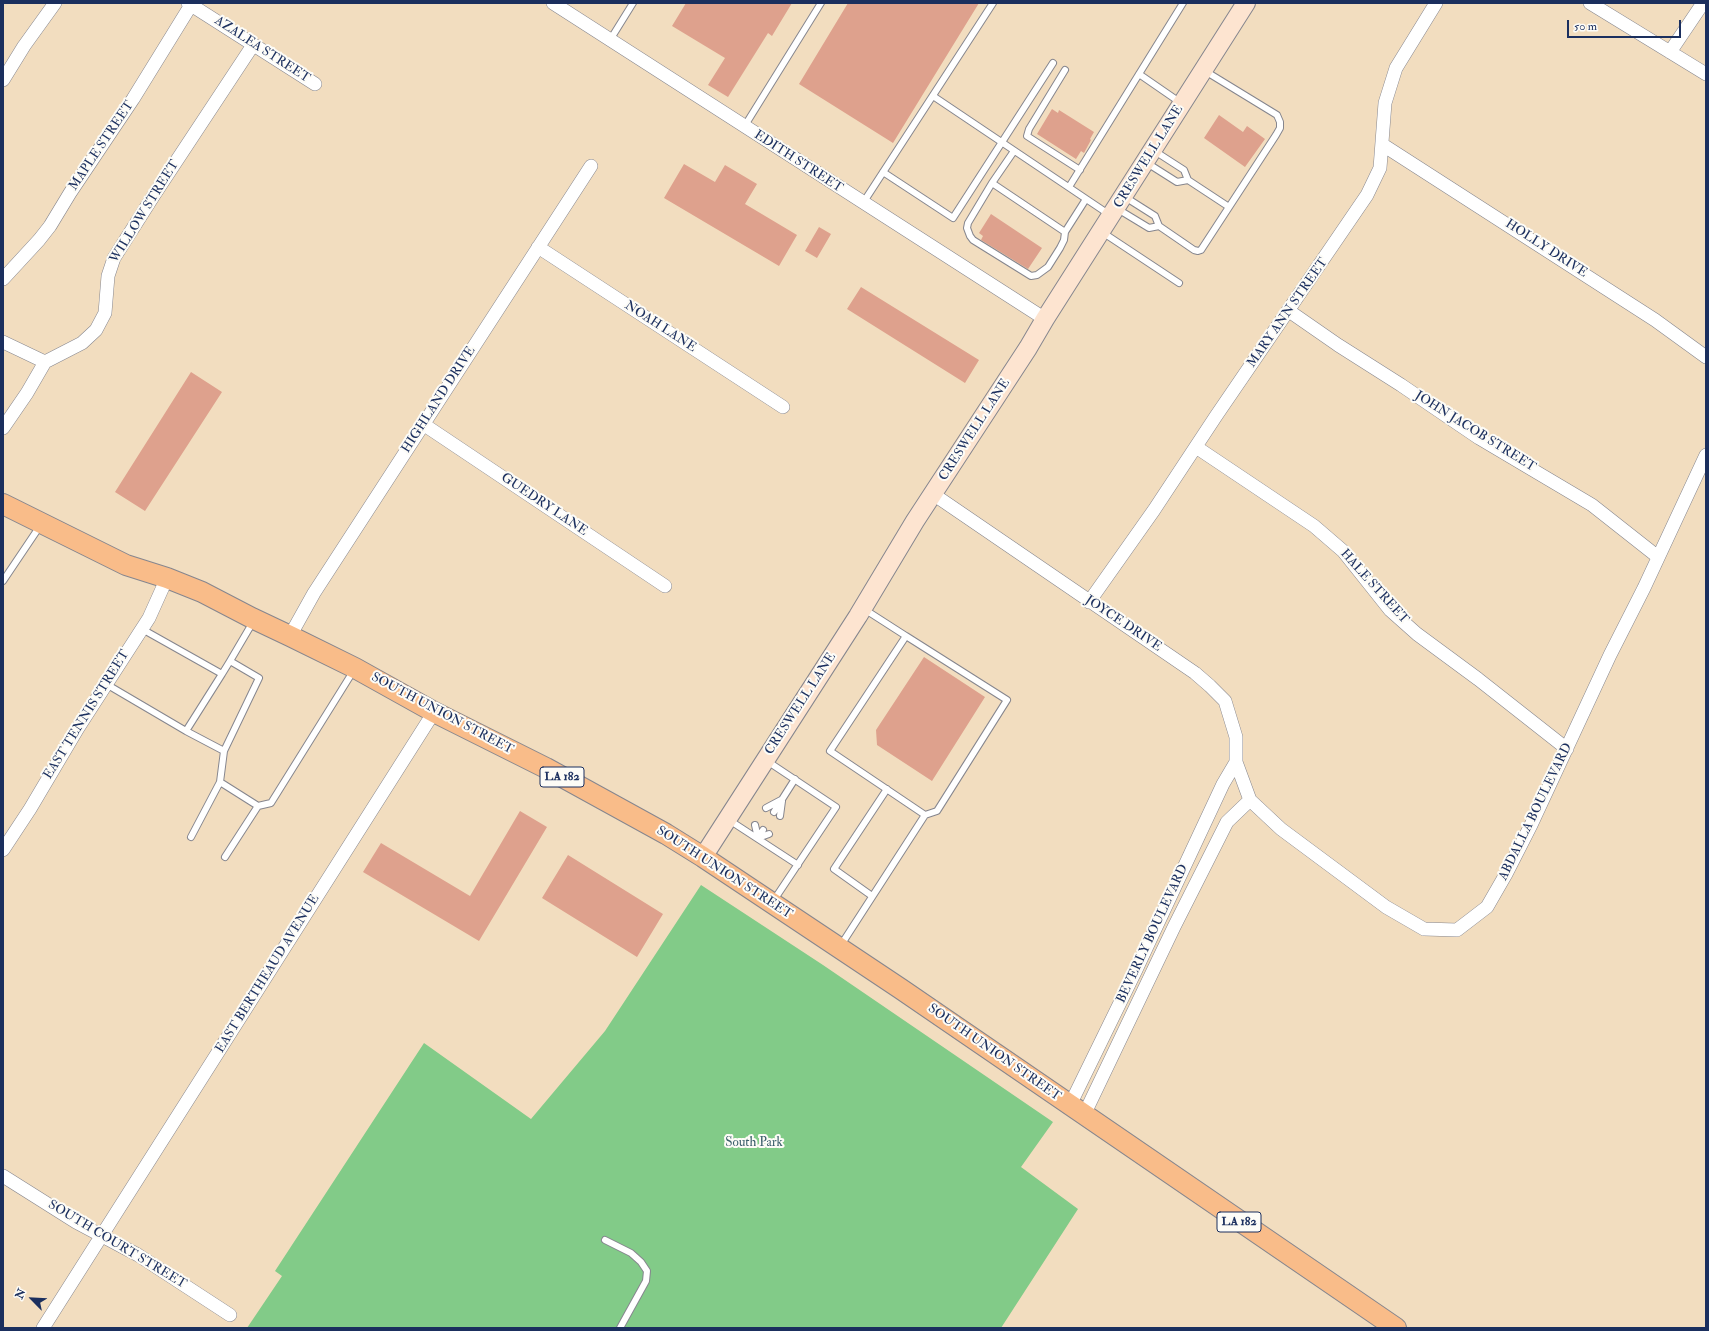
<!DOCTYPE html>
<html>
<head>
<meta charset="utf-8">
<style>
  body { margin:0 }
  #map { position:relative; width:1709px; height:1331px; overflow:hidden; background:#f2ddbf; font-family:"IM FELL Double Pica",serif }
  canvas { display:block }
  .frame { position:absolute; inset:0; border:4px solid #1b2f5e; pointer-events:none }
  .north { position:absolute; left:12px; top:1279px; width:40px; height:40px; -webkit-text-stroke:3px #fdfcf7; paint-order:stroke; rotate:294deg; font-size:11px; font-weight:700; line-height:16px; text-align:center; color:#1b2f5e }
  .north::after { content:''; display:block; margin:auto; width:14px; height:18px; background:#1b2f5e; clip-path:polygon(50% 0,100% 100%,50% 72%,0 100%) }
  .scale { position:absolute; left:1567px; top:20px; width:114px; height:18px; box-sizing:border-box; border:2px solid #1b2f5e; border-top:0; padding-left:5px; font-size:12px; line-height:14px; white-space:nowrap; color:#1b2f5e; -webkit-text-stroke:3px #fdfcf7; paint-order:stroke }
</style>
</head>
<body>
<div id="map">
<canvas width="1709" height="1331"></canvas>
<div class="frame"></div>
<div class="north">N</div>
<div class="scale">50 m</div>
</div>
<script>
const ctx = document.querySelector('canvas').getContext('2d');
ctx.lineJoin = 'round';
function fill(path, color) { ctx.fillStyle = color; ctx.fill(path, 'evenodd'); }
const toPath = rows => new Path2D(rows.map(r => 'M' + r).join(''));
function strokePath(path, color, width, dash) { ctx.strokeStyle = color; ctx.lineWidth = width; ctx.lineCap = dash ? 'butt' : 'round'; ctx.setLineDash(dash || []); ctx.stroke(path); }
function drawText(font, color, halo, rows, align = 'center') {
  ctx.font = font + ' "IM FELL Double Pica",serif'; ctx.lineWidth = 4; ctx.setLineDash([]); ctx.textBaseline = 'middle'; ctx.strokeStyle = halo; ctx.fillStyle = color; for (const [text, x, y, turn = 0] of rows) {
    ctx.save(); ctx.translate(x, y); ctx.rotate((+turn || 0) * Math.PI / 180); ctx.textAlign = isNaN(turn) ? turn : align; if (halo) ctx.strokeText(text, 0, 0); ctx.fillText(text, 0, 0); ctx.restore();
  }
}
const green = toPath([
  [701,885,823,965,1053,1122,1021,1167,1078,1209,1001,1328,247,1328,282,1276,275,1271,424,1043,531,1119,605,1031]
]);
const building = toPath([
  [686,3,792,3,772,36,768,33,728,97,708,85,725,58,672,26],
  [848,3,979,3,893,143,799,84],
  [1052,109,1058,113,1059,110,1094,132,1090,139,1091,140,1084,153,1081,151,1076,159,1037,134],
  [1219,115,1243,132,1247,126,1265,139,1245,167,1204,138],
  [684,164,715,182,725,165,757,184,745,204,797,235,779,266,664,198],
  [991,214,1042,248,1028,269,981,240,983,236,979,233],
  [819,227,831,234,817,258,805,251],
  [861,287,979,360,965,383,847,309],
  [191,372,222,392,145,511,115,492],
  [924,657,985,697,932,781,877,745,876,730],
  [520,811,547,827,479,941,363,872,381,843,470,896],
  [568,855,663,914,637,957,542,898]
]);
const service = toPath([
  [610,40,633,3],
  [1065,70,1029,129,1027,136,1080,170],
  [1139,74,1181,103],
  [933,96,1110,215],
  [744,127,821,3],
  [1153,150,1184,170,1188,180,1229,207],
  [1014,151,992,183,1065,232,1086,199],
  [1147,163,1177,182,1188,180],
  [883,172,953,218,1053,63],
  [992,183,968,223,967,228,970,236,973,240,1031,276,1037,275,1048,267,1060,248,1064,240,1065,232],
  [1069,187,1183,3],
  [1125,197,1155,216,1159,226,1194,250,1198,251,1201,250,1276,135,1280,128,1280,122,1277,115,1205,71],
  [863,203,993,3],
  [1116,208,1149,228,1159,226],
  [1102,232,1179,283],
  [3,581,40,526],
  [142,629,222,674,186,731],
  [906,636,1007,700,937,811,925,815],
  [222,674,230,661],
  [106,684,186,731,224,751,259,678,230,661,253,622],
  [767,761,836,807,774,900],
  [220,782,258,806,225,857],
  [258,806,271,803,354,670],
  [766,808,781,800],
  [774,812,795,779],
  [780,816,782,801],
  [729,820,798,865],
  [755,825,758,838],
  [191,837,220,782,224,751],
  [758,838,769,834],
  [758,838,763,830],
  [872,896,834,869,887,789],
  [841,945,925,815,830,751,906,636,864,609],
  [605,1240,631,1253,641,1262,647,1271,646,1281,620,1328]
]);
const minor = toPath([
  [188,3,315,84],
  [553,3,1045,319],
  [1590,3,1706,74],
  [1670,52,1703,3],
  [3,80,24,46,55,3],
  [1383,145,1655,320,1706,357],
  [538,247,783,407],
  [3,279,39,240,50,226,70,193,133,99,191,5],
  [1289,311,1338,345,1401,385,1479,438,1592,505,1658,557],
  [3,342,45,362],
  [423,424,665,586],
  [3,428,27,393,45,362,82,343,96,330,105,313,108,276,114,258,154,195,253,45],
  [1196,447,1314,526,1343,551,1390,610,1417,634,1478,679,1567,749],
  [933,494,1195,673,1210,686,1225,701,1236,737,1236,762,1250,800,1281,829,1386,907,1424,929,1457,930,1487,907,1506,874,1531,825,1610,655,1644,588,1706,455],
  [1089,602,1154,510,1216,416,1367,195,1380,168,1385,103,1396,68,1436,3],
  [290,636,314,593,591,166],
  [3,850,30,809,78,728,149,618,167,578],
  [1070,1105,1136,970,1223,784,1236,762],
  [1084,1115,1174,927,1227,822,1250,800],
  [3,1176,76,1222,138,1255,230,1315],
  [43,1328,434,712]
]);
const secondary = toPath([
  [703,857,858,616,915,521,1028,348,1045,319,1246,3]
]);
const primary = toPath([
  [3,504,126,565,167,578,202,592,252,618,290,636,355,668,434,712,546,768,666,834,703,857,901,989,1396,1328]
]);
const shields = [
  [562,777,44],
  [1239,1222,44]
];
const shieldNames = [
  ["LA 182",562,777],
  ["LA 182",1239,1222]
];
const streetNames = [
  ["AZALEA STREET",262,50,33],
  ["MAPLE STREET",102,146,-56],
  ["CRESWELL LANE",1149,157,-58],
  ["EDITH STREET",798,162,33],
  ["WILLOW STREET",145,212,-58],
  ["HOLLY DRIVE",1546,249,33],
  ["MARY ANN STREET",1288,313,-55],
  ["NOAH LANE",660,327,33],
  ["HIGHLAND DRIVE",439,400,-57],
  ["CRESWELL LANE",975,430,-57],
  ["JOHN JACOB STREET",1475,432,32],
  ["GUEDRY LANE",544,505,34],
  ["HALE STREET",1374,587,48],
  ["JOYCE DRIVE",1123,624,34],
  ["CRESWELL LANE",801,704,-57],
  ["SOUTH UNION STREET",442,714,28],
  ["EAST TENNIS STREET",87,715,-58],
  ["ABDALLA BOULEVARD",1536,812,-64],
  ["SOUTH UNION STREET",724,873,33],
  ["BEVERLY BOULEVARD",1153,934,-65],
  ["EAST BERTHEAUD AVENUE",268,974,-58],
  ["SOUTH UNION STREET",994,1053,35],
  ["SOUTH COURT STREET",117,1245,31]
];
const parkNames = [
  ["South Park",754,1143]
];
fill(green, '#82cb88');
fill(building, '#dea18d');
strokePath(service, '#86868e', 8);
strokePath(minor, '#86868e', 14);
strokePath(secondary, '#86868e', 20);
strokePath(primary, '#86868e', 22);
strokePath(service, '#fff', 6);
strokePath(minor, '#fff', 13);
strokePath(secondary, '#fde4d0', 18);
strokePath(primary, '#f9bc89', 20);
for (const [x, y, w] of shields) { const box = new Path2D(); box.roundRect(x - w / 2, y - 10, w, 20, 3); ctx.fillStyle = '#fdfcf7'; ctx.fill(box); strokePath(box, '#1b2f5e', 1); }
drawText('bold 12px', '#1b2f5e', null, shieldNames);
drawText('13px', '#1b2f5e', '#fdfcf7', streetNames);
drawText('13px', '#3a5e6b', '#fdfcf7', parkNames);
</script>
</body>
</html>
